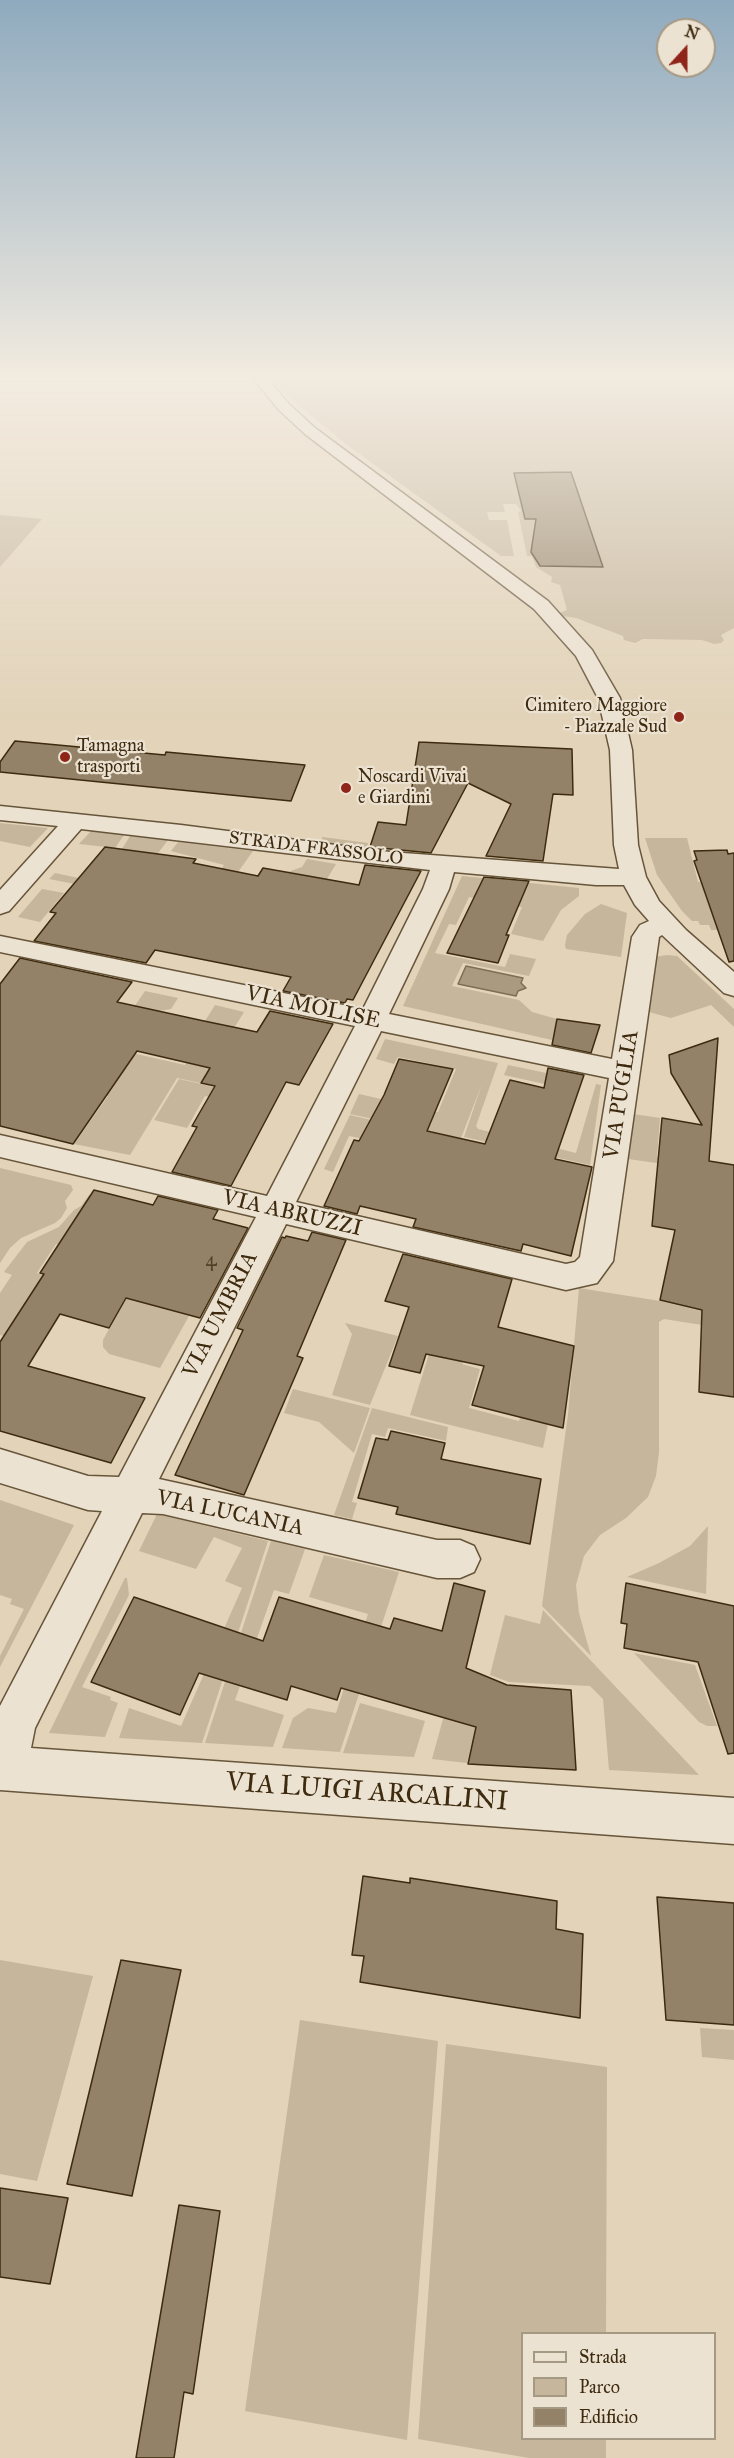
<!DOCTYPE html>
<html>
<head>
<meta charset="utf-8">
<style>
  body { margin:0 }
  #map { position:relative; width:734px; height:2458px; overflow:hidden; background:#e2d3b9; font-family:"IM FELL Great Primer",serif }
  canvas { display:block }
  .legend { position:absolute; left:521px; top:2332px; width:195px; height:108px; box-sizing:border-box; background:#ece2d2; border:2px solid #a69984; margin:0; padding:8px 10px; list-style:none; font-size:18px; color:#3e2b0f }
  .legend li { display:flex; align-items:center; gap:12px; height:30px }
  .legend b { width:30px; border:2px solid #a69984 }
  .north { position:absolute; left:656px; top:18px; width:60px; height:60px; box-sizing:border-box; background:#ece2d2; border:2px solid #a69984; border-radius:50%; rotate:21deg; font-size:16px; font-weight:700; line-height:24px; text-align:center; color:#3e2b0f }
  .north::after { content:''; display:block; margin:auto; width:21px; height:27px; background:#8f2418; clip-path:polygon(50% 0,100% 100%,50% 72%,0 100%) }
</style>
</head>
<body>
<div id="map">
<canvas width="734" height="2458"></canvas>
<ul class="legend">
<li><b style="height:8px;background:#ece2d2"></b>Strada</li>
<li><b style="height:16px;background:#c6b69c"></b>Parco</li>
<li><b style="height:16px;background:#938267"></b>Edificio</li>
</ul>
<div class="north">N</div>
</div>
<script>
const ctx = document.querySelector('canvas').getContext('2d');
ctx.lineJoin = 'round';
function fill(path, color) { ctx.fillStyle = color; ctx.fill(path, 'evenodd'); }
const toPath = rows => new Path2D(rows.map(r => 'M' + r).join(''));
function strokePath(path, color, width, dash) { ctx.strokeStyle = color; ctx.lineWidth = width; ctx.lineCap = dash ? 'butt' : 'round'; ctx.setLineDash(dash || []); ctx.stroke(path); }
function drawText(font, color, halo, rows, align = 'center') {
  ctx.font = font + ' "IM FELL Great Primer",serif'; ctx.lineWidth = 4.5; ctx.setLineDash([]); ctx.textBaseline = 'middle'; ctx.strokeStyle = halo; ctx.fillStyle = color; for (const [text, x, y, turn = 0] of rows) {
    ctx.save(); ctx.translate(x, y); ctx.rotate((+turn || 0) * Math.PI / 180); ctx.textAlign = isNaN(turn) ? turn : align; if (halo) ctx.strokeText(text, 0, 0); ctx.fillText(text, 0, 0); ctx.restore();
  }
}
const green = toPath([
  [273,379,734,379,734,628,721,635,724,640,721,643,714,644,702,640,643,639,635,643,624,640,623,636,576,618,562,616,560,613,567,610,560,585,551,582,552,577,536,567,532,556,527,556,518,512,521,511,516,504,503,504,505,512,487,512,489,520,507,520,514,556,501,556,347,445,284,393],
  [0,515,42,519,0,567],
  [0,823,48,828,30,847,0,841],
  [91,831,124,835,115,848,79,844],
  [130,836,168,840,127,894,49,879,55,873,83,879,143,852,122,849],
  [322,837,368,843,367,848,574,867,366,851,322,843],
  [645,838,687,838,698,882,702,882,718,930,711,930,709,925,700,925,698,921,692,921,682,911,657,875],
  [178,842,253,851,211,910,203,894,224,865,171,851],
  [307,859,336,864,316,897,299,874,288,872,302,867],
  [462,876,579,888,579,896,561,910,543,941,511,934,522,907,469,897,456,925,449,924,435,953,505,967,510,954,536,959,529,976,463,963,452,986,519,1000,532,1012,557,1019,552,1040,403,1006],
  [42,889,64,893,40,922,18,917],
  [601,904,627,913,621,957,566,949,565,945,567,935,585,914],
  [667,955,677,956,734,1009,734,1027,711,1005,671,1018,645,1011,654,957],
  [145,991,178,998,171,1009,159,1011,132,1053,185,1065,211,1023,205,1021,215,1005,244,1012,200,1083,177,1078,130,1155,74,1144,108,1096,73,1087,110,1042],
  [385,1039,498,1063,476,1126,478,1129,576,1153,596,1084,601,1085,590,1165,464,1137,482,1084,461,1138,350,1114,359,1094,438,1112,456,1069,398,1057,394,1064,376,1059],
  [508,1065,580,1080,558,1087,504,1075],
  [179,1079,228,1090,222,1100,205,1096,187,1128,154,1120],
  [633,1114,660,1118,657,1157,665,1158,664,1164,628,1159],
  [350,1115,436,1135,369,1140,349,1136,333,1172,324,1169],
  [0,1168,71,1185,73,1190,65,1201,67,1208,61,1218,55,1223,21,1238,10,1248,0,1263],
  [97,1192,71,1248,56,1244,37,1273,43,1275,4,1336,0,1335,0,1293,12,1275,4,1272,27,1242,59,1227,74,1210,81,1206,89,1195],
  [579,1288,660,1301,734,1319,734,1330,664,1319,659,1322,659,1452,656,1476,648,1497,626,1518,600,1535,584,1556,576,1585,579,1613,591,1656,542,1606,568,1414],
  [126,1298,189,1316,160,1368,109,1354,103,1347,103,1340],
  [345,1323,398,1336,370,1405,332,1395,352,1334],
  [433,1341,467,1349,462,1364,480,1369,469,1408,519,1421,532,1375,551,1409,543,1448,410,1415],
  [293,1389,370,1408,354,1453,319,1422,284,1413],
  [372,1408,448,1427,446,1441,388,1428,385,1437,372,1434,352,1502,357,1503,352,1519,334,1515],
  [0,1500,74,1525,0,1667,0,1656,24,1609,10,1604,12,1599,0,1595],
  [157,1514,268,1541,202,1743,119,1738,129,1708,181,1726,242,1588,225,1581,242,1548,214,1537,196,1569,139,1551],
  [708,1526,706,1594,627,1577,659,1563,690,1546],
  [271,1541,305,1549,289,1594,274,1590,235,1700,284,1715,273,1747,205,1743],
  [324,1555,399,1572,340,1752,282,1748,293,1718,308,1708,336,1713,368,1614,309,1597],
  [125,1578,127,1578,129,1595,82,1687,111,1697,110,1700,118,1703,105,1737,49,1733],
  [543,1610,699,1775,609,1770,603,1699,590,1686,509,1682,490,1675,505,1615,540,1624],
  [634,1653,695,1665,717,1726,707,1726,699,1722],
  [486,1681,467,1763,432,1759,443,1719,466,1706],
  [360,1703,425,1721,414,1757,343,1753],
  [0,1960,93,1976,37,2181,0,2174],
  [300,2020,438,2041,407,2440,245,2411],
  [700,2028,734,2030,734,2060,702,2057],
  [446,2044,607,2067,606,2333,522,2334,522,2438,606,2439,606,2458,529,2458,418,2439]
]);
const water = toPath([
  [466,966,523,978,521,983,526,988,518,991,516,996,458,984,466,966]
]);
const building = toPath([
  [571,472,603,567,540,566,531,552,536,519,525,519,514,473,571,472],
  [15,741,165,755,166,752,305,765,291,801,0,772,0,762,15,741],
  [419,742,572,749,573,795,553,794,543,861,486,856,511,804,468,783,431,853,370,847,378,822,406,825,419,742],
  [105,847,196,859,193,863,258,876,263,868,359,885,365,865,421,871,353,1000,347,999,345,1003,283,991,291,977,155,950,146,963,34,941,56,913,50,912,105,847],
  [727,850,728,854,734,853,734,961,729,962,694,861,697,860,694,851,727,850],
  [484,877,529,881,506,935,509,935,498,963,447,953,484,877],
  [20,958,132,982,117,1002,204,1021,257,1032,270,1011,333,1024,299,1085,286,1082,231,1186,172,1172,197,1127,192,1126,215,1086,201,1083,210,1068,137,1051,73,1144,0,1126,0,984,20,958],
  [557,1019,600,1025,591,1053,552,1045,557,1019],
  [718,1038,709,1161,734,1165,734,1397,699,1392,702,1310,660,1300,675,1230,652,1226,662,1118,702,1125,671,1073,669,1055,718,1038],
  [399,1059,453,1069,427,1131,485,1144,510,1080,544,1088,548,1068,584,1075,555,1159,592,1167,571,1256,523,1244,521,1251,413,1227,416,1219,360,1206,357,1214,324,1206,354,1140,359,1141,384,1095,399,1059],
  [94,1190,153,1205,158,1196,218,1210,213,1219,248,1228,200,1318,126,1298,109,1328,60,1314,28,1366,145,1398,111,1463,0,1431,0,1342,44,1274,40,1273,94,1190],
  [312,1232,346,1240,297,1356,303,1358,244,1495,175,1475,243,1330,237,1328,282,1237,285,1238,286,1236,308,1241,312,1232],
  [403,1254,512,1279,498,1327,574,1346,563,1428,472,1405,484,1366,426,1354,420,1373,389,1366,409,1307,385,1301,403,1254],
  [391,1431,445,1443,441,1459,541,1479,530,1544,396,1514,398,1507,358,1498,376,1438,388,1440,391,1431],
  [454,1583,485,1591,466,1668,507,1685,571,1690,576,1770,468,1764,476,1727,341,1688,337,1700,291,1686,287,1700,199,1673,180,1715,91,1682,134,1597,263,1641,279,1597,390,1629,394,1618,442,1631,454,1583],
  [626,1583,734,1606,734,1753,728,1754,698,1662,624,1648,627,1624,621,1623,626,1583],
  [363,1876,410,1883,410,1878,557,1901,556,1929,583,1934,580,2018,360,1982,364,1956,352,1955,363,1876],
  [657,1897,734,1903,734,2025,666,2020,657,1897],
  [121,1960,181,1970,132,2196,67,2184,121,1960],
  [0,2188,68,2198,50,2284,0,2277,0,2188],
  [179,2205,220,2211,193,2394,184,2392,174,2458,136,2458,179,2205]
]);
const minor = toPath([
  [254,379,268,379,288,403,315,428,548,601,592,650,620,698,632,750,638,845,646,877,659,901,686,930,734,972,734,996,724,993,662,935,659,937,613,1261,597,1283,566,1290,286,1224,159,1479,437,1540,460,1540,474,1546,480,1559,474,1572,460,1578,437,1578,163,1514,142,1513,35,1728,31,1748,734,1798,734,1844,0,1790,0,1706,102,1511,88,1510,0,1483,0,1449,88,1476,119,1477,256,1217,0,1157,0,1135,267,1196,355,1026,0,952,0,936,363,1009,423,889,430,870,81,829,9,911,0,914,0,890,58,826,0,820,0,806,181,825,390,852,619,869,614,845,610,750,598,698,576,656,534,609,305,434,278,409,254,379],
  [454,872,596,885,624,885,635,905,649,921,640,925,632,937,612,1059,389,1014,449,889,454,872],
  [381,1031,609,1078,580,1257,575,1262,566,1264,296,1202,381,1031]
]);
const markers = [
  [679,717,6,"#8f2418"],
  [65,757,6,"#8f2418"],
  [346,788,6,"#8f2418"]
];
const farPoinames = [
  ["Cimitero Maggiore",667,707,"right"],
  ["- Piazzale Sud",667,728,"right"],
  ["Tamagna",77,747],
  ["trasporti",77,768],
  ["Noscardi Vivai",358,778],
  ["e Giardini",358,799]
];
const farStreetnames = [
  ["STRADA FRASSOLO",316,849,7]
];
const numberNames = [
  ["4",211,1261]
];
const streetNames = [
  ["VIA MOLISE",313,1008,12],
  ["VIA PUGLIA",622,1095,-81],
  ["VIA ABRUZZI",292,1214,13],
  ["VIA UMBRIA",221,1315,-63],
  ["VIA LUCANIA",230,1514,12]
];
const nearStreetnames = [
  ["VIA LUIGI ARCALINI",367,1793,4]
];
fill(green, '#c6b69c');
fill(water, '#aa9a7f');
strokePath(water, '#7f6e52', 1.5);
fill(building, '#938267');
strokePath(building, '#3e2b0f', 1.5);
strokePath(minor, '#67553a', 3);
fill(minor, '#ece2d2');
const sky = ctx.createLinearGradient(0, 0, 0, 723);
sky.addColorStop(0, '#8faabe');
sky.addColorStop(0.52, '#f2ebe0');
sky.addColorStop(1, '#f2ebe000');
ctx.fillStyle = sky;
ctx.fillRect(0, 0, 734, 723);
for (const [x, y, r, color] of markers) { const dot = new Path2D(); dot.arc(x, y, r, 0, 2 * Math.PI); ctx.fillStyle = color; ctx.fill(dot); strokePath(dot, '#ece2d2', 2); }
drawText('18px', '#3e2b0f', '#ece2d2', farPoinames, 'left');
drawText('18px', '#3e2b0f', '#ece2d2', farStreetnames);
drawText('20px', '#534125', null, numberNames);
drawText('22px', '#3e2b0f', '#ece2d2', streetNames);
drawText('27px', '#3e2b0f', '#ece2d2', nearStreetnames);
</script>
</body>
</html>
